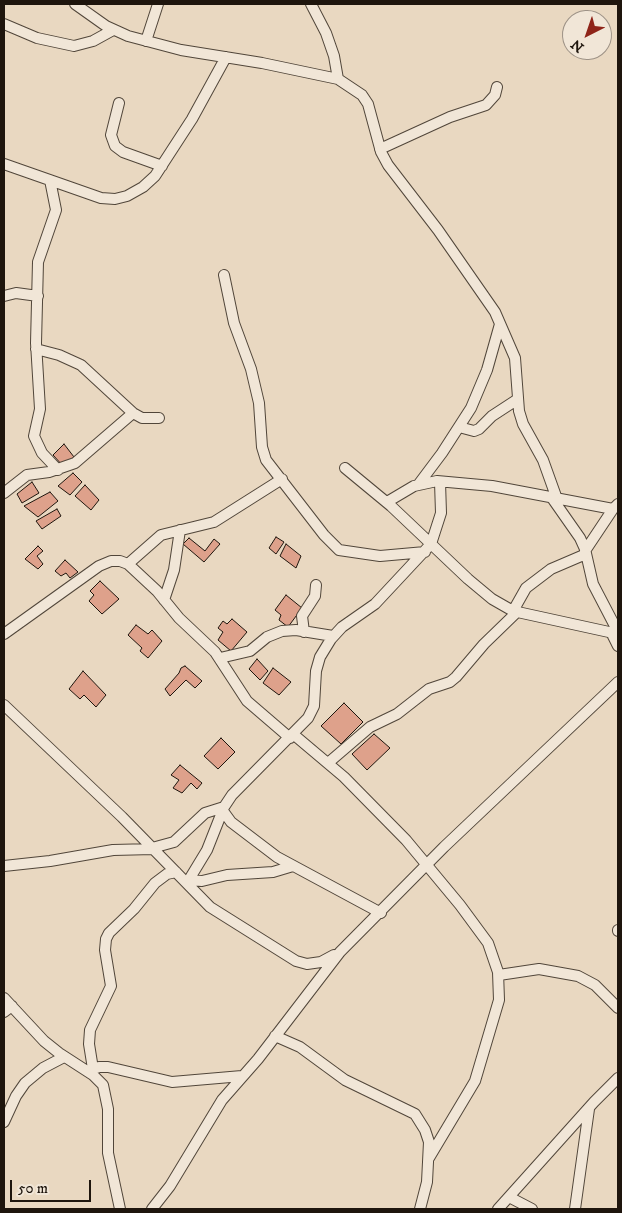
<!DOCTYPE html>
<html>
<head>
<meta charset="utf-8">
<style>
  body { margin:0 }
  #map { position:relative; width:622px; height:1213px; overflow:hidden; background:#e9d8c1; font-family:"IM FELL DW Pica",serif }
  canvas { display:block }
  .frame { position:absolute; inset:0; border:5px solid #1e150d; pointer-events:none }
  .north { position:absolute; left:562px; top:10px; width:50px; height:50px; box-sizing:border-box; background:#f1e6d7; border:1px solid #9d9286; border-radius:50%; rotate:221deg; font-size:14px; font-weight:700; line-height:20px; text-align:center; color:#1e150d }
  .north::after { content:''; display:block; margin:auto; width:18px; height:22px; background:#8f2418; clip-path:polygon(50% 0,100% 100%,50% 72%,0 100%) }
  .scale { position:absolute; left:10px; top:1180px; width:81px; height:22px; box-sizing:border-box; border:2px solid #1e150d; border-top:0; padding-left:6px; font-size:15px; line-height:18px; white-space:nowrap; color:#1e150d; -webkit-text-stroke:4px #f1e6d7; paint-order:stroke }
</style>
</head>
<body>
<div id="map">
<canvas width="622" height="1213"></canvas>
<div class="frame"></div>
<div class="north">N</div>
<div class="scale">50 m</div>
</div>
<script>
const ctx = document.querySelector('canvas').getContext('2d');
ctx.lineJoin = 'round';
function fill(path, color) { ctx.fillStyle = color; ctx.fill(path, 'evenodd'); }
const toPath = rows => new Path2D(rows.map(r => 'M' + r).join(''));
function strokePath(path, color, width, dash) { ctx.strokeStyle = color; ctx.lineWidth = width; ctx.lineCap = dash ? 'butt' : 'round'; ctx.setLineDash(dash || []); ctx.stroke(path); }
const building = toPath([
  [64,444,74,457,63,466,53,455,64,444],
  [73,473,82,482,70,495,58,486,73,473],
  [32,482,39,493,22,503,17,494,32,482],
  [85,485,99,500,91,510,75,496,85,485],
  [50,492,58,501,38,517,24,506,50,492],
  [57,509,61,516,42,529,36,521,57,509],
  [276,537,284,542,276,554,269,548,276,537],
  [189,538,205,551,214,539,220,544,204,562,183,544,189,538],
  [286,544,301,556,296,568,280,556,286,544],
  [38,546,43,551,37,556,43,564,38,569,25,559,38,546],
  [65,560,78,572,70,578,66,573,61,576,55,571,65,560],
  [100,581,119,599,102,614,89,601,94,595,90,591,100,581],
  [286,595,302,608,288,627,279,620,281,615,275,610,286,595],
  [232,619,247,632,231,651,218,640,223,632,218,628,223,621,227,624,232,619],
  [136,625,148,634,152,630,162,641,148,658,140,651,142,648,128,635,136,625],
  [257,659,268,671,260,680,249,669,257,659],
  [185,666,202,681,195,688,186,680,170,696,165,689,179,673,181,668,185,666],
  [273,668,291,682,279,695,263,683,273,668],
  [83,671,106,695,96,707,84,695,80,699,69,689,83,671],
  [344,703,363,722,341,744,321,726,344,703],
  [374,734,390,748,367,770,352,754,374,734],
  [221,738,235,752,218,769,204,756,221,738],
  [180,765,202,783,197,789,191,783,182,793,173,788,179,780,171,775,180,765]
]);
const minor = toPath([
  [75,4,106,26,128,36,181,50,262,63,338,79,362,95,368,104,381,152,388,165,438,230,495,312,515,358,519,411,523,424,543,460,557,499],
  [311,4,326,33,334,56,338,79],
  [4,24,37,38,74,46,93,41,113,30],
  [146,41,158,4],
  [119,103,111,135,115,146,123,152,162,166],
  [380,149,450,117,486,105,495,95,497,87],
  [4,164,101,198,115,199,127,196,143,187,155,176,192,119,226,57],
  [50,180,56,210,38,262,36,343,40,409,34,436,42,453,58,470],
  [224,275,234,323,251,369,259,403,262,447,266,460,324,535,339,550,380,556,425,552],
  [4,296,16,293,38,296],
  [36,349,59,355,81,365,133,413,142,418,159,418],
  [459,427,474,431,479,429,492,416,518,399],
  [345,468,391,506,468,579,492,599,513,611,618,634],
  [418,485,442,453,471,408,487,370,500,324],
  [4,493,27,475,49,472,75,463,133,413],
  [552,498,580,538,585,549,593,584,618,632],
  [387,502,414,486,437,481,492,486,613,509,618,504],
  [585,551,613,509],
  [128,564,161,535,214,522,282,479],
  [164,600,174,570,180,530],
  [513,611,526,588,551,569,586,554],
  [304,632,302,616,315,596,316,585],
  [611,632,618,646],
  [4,634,99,566,111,561,120,561,128,564,157,591,179,618,215,652,247,701,290,738],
  [220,658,250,651,267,637,282,631,296,630,333,636],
  [4,705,122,817,210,907,296,961,307,964,321,962,334,955],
  [293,734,344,777,406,840,460,905,488,943,498,972,499,1000,475,1081,429,1158],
  [328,763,370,727,397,714,429,689,450,682,456,677,484,644,517,612],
  [223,811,231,822,277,857,381,913],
  [152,848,174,842,205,813,224,807],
  [4,866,50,861,113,850,153,849],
  [188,880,202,881,227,875,273,872,293,866],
  [187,883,207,850,224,807,232,795,308,718,314,706,316,671,320,657,331,639,342,627,375,604,431,544,441,513,440,482],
  [618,930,618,931],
  [499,975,539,969,578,976,595,985,618,1008],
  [4,998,44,1041,59,1053,93,1075,103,1085,108,1109,108,1153,120,1209],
  [4,1012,12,1006],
  [275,1036,300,1047,345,1080,415,1114,425,1130,429,1142,427,1182,420,1209],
  [93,1069,89,1044,90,1030,111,986,105,950,106,939,109,933,134,909,155,883,167,874,176,872],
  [88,1071,99,1067,108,1067,172,1082,242,1076],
  [4,1122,16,1096,25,1083,43,1068,64,1057],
  [509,1197,532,1209],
  [152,1209,170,1186,222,1100,258,1059,340,952,444,847,618,682],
  [498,1209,594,1102,618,1078],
  [575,1209,589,1109]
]);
fill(building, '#dea18b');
strokePath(building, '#1e150d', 1);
strokePath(minor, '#51463a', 12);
strokePath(minor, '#f1e6d7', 10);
</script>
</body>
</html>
